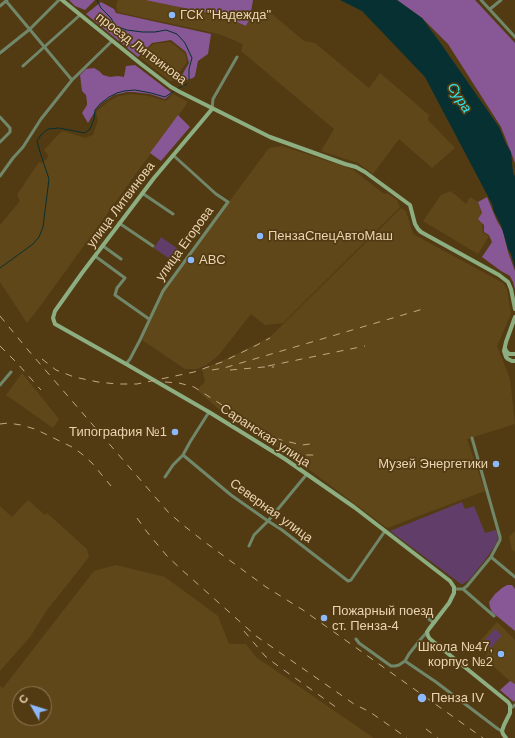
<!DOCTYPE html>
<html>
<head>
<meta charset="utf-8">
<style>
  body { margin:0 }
  #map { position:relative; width:515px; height:738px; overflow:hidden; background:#523b13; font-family:Arial,sans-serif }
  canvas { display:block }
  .north { position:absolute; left:12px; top:686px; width:40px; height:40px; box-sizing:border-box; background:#523b13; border:1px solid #8f7852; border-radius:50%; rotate:309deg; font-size:11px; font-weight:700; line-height:16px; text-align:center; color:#ead3b0 }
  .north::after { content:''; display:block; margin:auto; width:14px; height:18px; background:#8cb9fc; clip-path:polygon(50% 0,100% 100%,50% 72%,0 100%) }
</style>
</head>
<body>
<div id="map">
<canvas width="515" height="738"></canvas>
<div class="north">С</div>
</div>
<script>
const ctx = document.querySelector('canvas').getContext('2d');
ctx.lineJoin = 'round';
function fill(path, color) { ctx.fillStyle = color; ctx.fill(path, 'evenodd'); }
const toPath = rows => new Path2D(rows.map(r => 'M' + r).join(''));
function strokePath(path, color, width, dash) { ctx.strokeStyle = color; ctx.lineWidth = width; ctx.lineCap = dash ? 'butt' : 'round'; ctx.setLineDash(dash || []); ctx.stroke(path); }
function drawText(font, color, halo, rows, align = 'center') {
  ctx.font = font + ' Arial,sans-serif'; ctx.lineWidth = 3.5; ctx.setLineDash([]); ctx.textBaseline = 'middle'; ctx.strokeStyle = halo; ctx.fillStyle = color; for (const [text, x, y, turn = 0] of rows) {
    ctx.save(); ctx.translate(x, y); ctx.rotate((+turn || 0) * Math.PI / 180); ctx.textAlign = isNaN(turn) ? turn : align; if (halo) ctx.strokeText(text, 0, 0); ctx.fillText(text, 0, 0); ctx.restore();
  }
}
const built = toPath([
  [118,0,145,0,223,16,246,26,250,18,257,11,266,9,304,41,315,43,369,88,380,73,429,115,428,120,455,148,432,168,399,139,373,174,358,163,321,151,334,129,241,51,243,44,219,34,117,12,116,5],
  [170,42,185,53,187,62,173,81,170,81,140,57,153,44],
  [132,94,149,96,166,101,173,94,188,102,41,305,27,323,0,282,0,225,20,201,17,195,39,162,41,163,47,159,48,155,44,150,58,135,63,131,85,138,93,135,98,120,96,112,109,101,119,96],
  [282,146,352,169,384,194,387,193,397,200,400,207,283,323,265,325,251,314,218,356,206,365,197,369,185,369,142,340,165,290,200,241,269,148],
  [451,191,466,204,470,197,478,202,481,213,483,233,489,236,478,254,423,221,441,195],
  [401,208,406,211,413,234,503,283,507,289,511,314,497,346,510,379,515,424,467,439,485,491,387,528,287,453,229,418,197,390,205,382,202,369,221,361,239,353,271,336],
  [22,373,59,419,53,428,6,395],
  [28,500,45,515,47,513,87,549,89,557,47,610,30,637,0,671,0,506,12,517],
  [515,531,515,552,512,550,509,537],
  [116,565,165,577,218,616,229,644,246,644,256,657,374,738,0,738,0,686,3,688,94,571],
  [20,694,44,694,44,718,20,718],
  [497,622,515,640,515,684,510,681,484,658,489,651,479,642]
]);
const green = toPath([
  [161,237,181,251,174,262,154,248],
  [462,502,465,509,474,506,485,533,496,530,498,538,496,544,488,556,470,579,463,584,461,584,390,531],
  [495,629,502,635,491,648,483,642]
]);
const forest = toPath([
  [69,0,95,0,85,10,75,6],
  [145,0,253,0,250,18,246,26,223,16],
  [397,0,475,0,515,43,515,163,501,127,448,44,422,18],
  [101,2,114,9,116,13,211,34,208,54,198,61,195,76,193,78,186,80,182,75,189,63,186,52,171,40,152,43,138,57,86,14],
  [135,65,172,93,165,99,150,94,134,92,127,92,114,95,102,103,97,108,88,123,82,113,87,105,87,102,86,95,82,91,80,75,86,69,94,68,99,71,103,75,110,77,118,76,124,77,126,66],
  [178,115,190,127,161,161,150,153],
  [487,197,497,221,503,231,508,252,515,271,515,289,513,282,510,276,501,271,482,257,492,242,489,235,484,232,484,225,478,219,482,213,478,202],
  [507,585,512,585,515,589,515,631,492,612,490,607,489,602,495,594,502,588],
  [510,681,515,684,515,700,514,702,500,690]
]);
const water = toPath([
  [340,0,397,0,422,18,439,41,499,127,506,144,511,152,513,173,515,176,515,268,511,254,508,249,501,225,494,212,492,204,425,77,362,11]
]);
const stream = toPath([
  [97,0,101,8,111,18,115,26,127,30,142,32,155,32,166,30,177,34,185,43,192,58,189,69,189,79],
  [177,89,187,84],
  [0,268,33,244,39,237,43,227,49,179,40,152,37,141,41,135,48,129,59,128,85,133,90,129,94,119,95,110,100,104,109,97,117,93,124,91,135,90,151,93,165,97,174,91]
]);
const street = toPath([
  [481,0,515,37],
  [6,1,72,80],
  [0,6,7,0],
  [490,9,501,0],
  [0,53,30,29,59,0],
  [23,66,80,15],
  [212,109,213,99,237,57],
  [0,117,10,128,10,132,0,142],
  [0,176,13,158,23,147,41,119,72,80,112,41],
  [142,193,173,214],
  [119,223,153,246],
  [103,246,121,259],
  [95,256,125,278,117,288,115,295,149,319],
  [126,364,130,359,140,340,163,291,228,202,216,194,173,155],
  [0,385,11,372],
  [183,455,231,495,268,521,282,530,348,581,351,580,385,531],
  [165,477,173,465,183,455,190,442,209,412],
  [249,546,254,535,268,521,307,474],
  [491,557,515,577],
  [455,589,463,589,467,586,491,557,500,540,500,537,472,438],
  [463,589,494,616],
  [416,609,434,623],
  [356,639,359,643,391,666,395,666,399,665,405,661,409,654,420,640,427,632],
  [405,661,436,682,498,729,502,731],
  [511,708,515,705]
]);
const secondary = toPath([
  [62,0,141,64,171,87,180,92,270,137,345,164,356,167,365,172,410,205,415,224,418,229,421,232,499,275,508,282,511,289,515,309],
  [212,109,202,121,154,178,82,273,55,311,53,318,55,324,126,364,209,412,285,459,354,507,450,581,454,587,454,593,449,603,429,629,427,632,428,636,430,639,508,702,510,705,510,713,504,725,502,731,503,734,506,738],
  [515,317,506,342,504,351,506,357,508,359,512,361,515,361],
  [505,348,506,351,509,354,515,354]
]);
const rail = toPath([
  [0,316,28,350,169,513,183,525,202,540,266,587,303,610,483,738],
  [0,346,17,363,41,390],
  [42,359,56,370,74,377,98,382,117,384,137,384,194,372,222,362,257,345,270,338],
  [268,366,365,346],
  [212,370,224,368,423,309],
  [230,370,264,367,274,367],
  [165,382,179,383,194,387,269,435,281,440,302,445,310,444],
  [0,424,8,423,21,425,35,429,72,447,82,454,92,463,111,486],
  [281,443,297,452,307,455,316,455],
  [137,518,147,532,167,556,182,570,256,636,354,704,370,712,407,738],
  [244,631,265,656,274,663,340,710],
  [426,729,438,738]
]);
const markers = [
  [172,15,4,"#8cb9fc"],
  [260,236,4,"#8cb9fc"],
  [191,260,4,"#8cb9fc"],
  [175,432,4,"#8cb9fc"],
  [496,464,4,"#8cb9fc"],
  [324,618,4,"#8cb9fc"],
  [501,654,4,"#8cb9fc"],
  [422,698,5,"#8cb9fc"]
];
const poiNames = [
  ["ГСК \"Надежда\"",180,15],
  ["ПензаСпецАвтоМаш",268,236],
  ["ABC",199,260],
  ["Типография №1",167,432,"right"],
  ["Музей Энергетики",488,464,"right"],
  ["Пожарный поезд",332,611],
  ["ст. Пенза-4",332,626],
  ["Школа №47,",493,647,"right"],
  ["корпус №2",493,662,"right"],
  ["Пенза IV",431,698]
];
const streetNames = [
  ["проезд Литвинова",141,49,37],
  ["улица Литвинова",121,205,-53],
  ["улица Егорова",185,244,-54],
  ["Саранская улица",265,436,33],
  ["Северная улица",271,511,36]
];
const waterNames = [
  ["Сура",459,98,57]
];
fill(built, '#60471a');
fill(green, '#603e69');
fill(forest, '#885796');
fill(water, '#063031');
strokePath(stream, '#063031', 1);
strokePath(street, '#71876a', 3);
strokePath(secondary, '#8cae81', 4);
strokePath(rail, '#c0a984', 1, [7, 7]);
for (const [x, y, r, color] of markers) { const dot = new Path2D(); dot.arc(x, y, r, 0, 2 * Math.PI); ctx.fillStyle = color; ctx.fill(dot); strokePath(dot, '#523b13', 1.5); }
drawText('13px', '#ead3b0', '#523b13', poiNames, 'left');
drawText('13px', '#ead3b0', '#523b13', streetNames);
drawText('italic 14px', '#2deaf0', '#523b13', waterNames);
</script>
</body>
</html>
